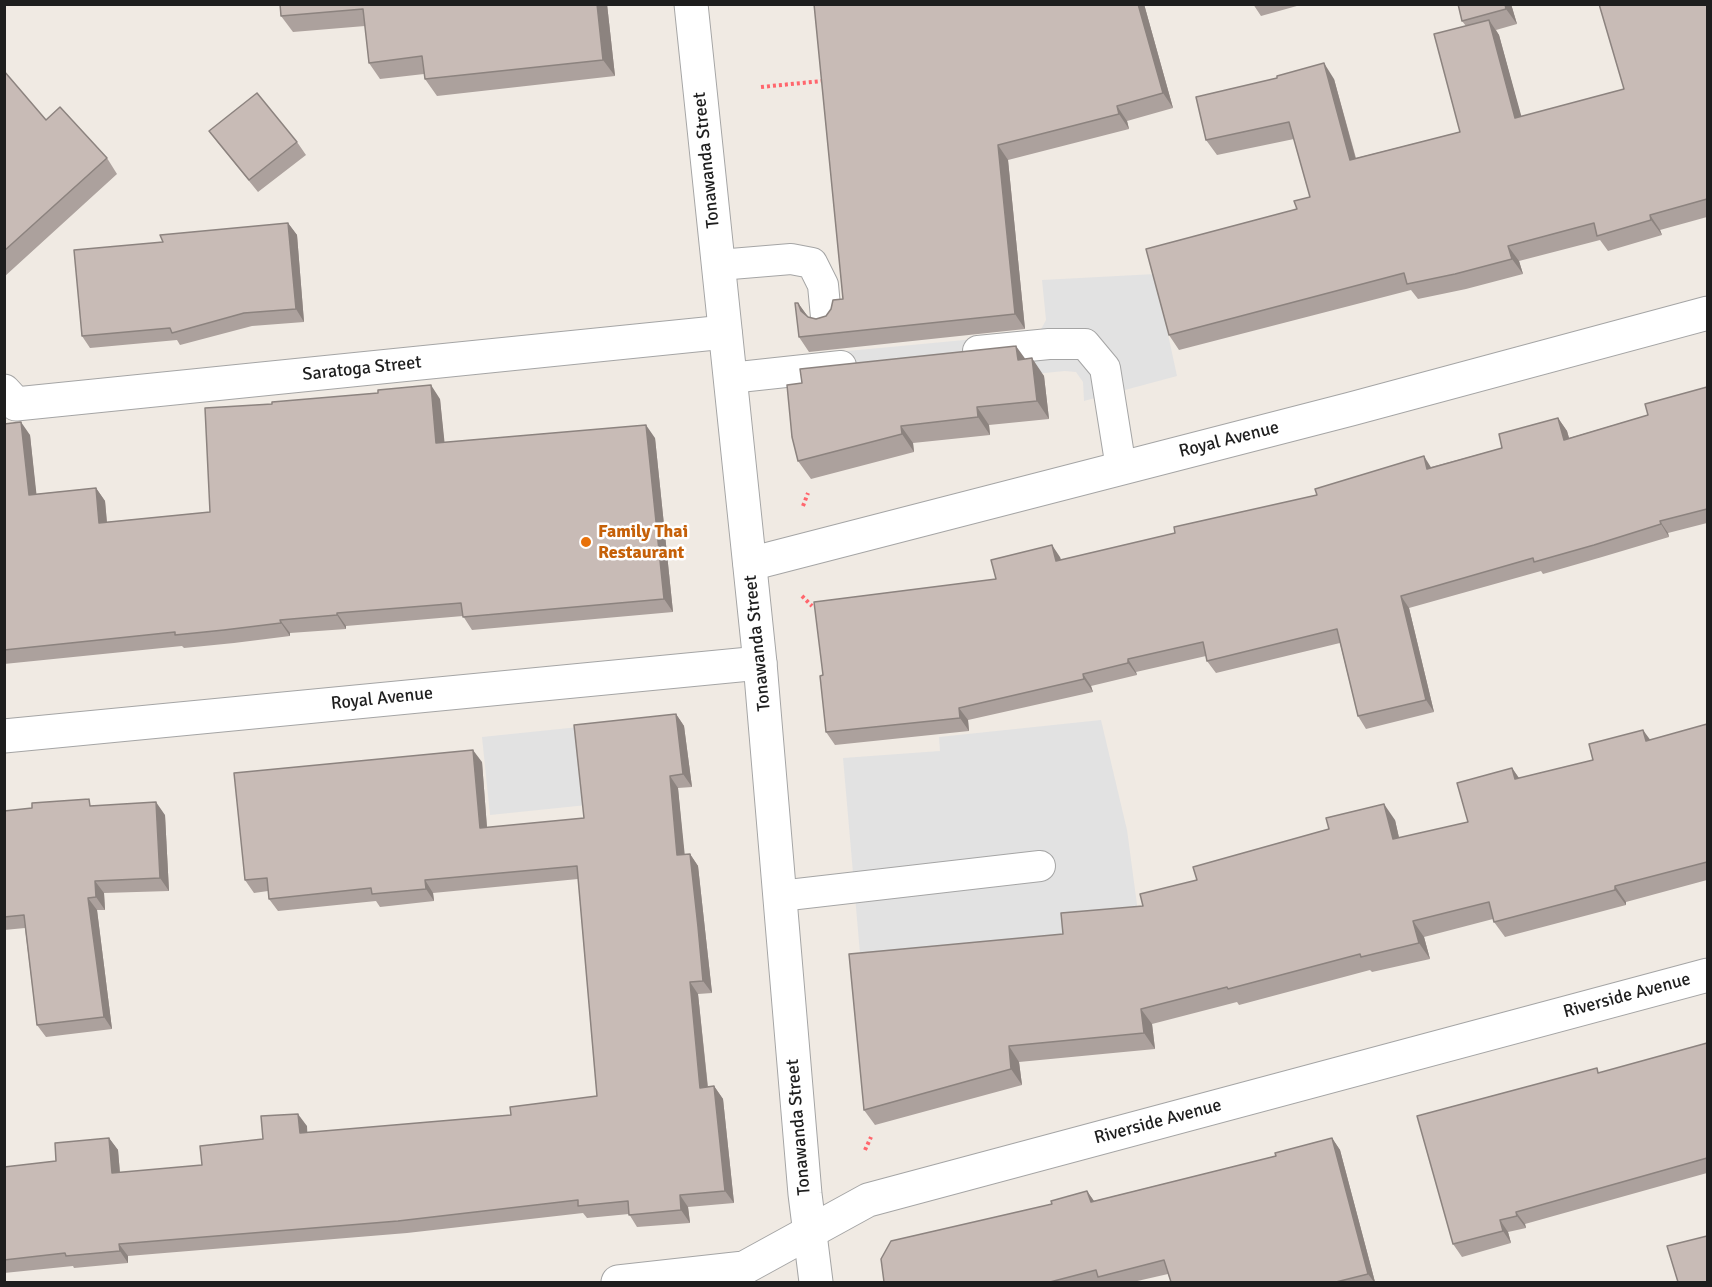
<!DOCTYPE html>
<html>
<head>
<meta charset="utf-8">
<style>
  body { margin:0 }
  #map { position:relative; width:1712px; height:1287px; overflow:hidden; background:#f0eae3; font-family:Signika,sans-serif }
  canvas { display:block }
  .frame { position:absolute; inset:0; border:6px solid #1e1e1e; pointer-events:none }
</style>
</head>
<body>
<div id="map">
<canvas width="1712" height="1287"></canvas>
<div class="frame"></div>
</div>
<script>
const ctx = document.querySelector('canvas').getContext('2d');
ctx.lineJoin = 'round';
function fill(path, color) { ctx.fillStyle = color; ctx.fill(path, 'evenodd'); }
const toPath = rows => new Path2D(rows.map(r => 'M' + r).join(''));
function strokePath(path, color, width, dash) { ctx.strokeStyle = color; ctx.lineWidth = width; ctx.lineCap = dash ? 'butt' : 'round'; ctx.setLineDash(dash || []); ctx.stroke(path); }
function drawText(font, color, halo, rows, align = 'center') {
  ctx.font = font + ' Signika,sans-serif'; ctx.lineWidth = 5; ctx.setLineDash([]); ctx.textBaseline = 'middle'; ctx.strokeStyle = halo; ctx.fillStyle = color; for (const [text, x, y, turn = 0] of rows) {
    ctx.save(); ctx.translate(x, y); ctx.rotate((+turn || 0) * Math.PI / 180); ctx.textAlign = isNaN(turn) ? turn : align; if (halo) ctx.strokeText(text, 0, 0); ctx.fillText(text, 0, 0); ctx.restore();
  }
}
const parking = toPath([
  [1155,274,1177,376,1084,401,1083,382,1076,372,1065,371,808,396,805,355,1039,333,1046,320,1042,280],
  [1101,720,1127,830,1139,920,1072,946,861,965,843,758,940,751,939,737],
  [579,727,587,805,490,815,482,737]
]);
const path = toPath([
  [761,87,822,81],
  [803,506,808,493],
  [802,596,812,606],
  [865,1150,871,1137]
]);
const service = toPath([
  [719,265,791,259,812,263,823,285,826,317],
  [978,351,1049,344,1085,344,1105,368,1121,468],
  [730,378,841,366],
  [780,896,1040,866]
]);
const minor = toPath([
  [4,391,16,404,725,332],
  [750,564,1351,409,1708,313],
  [4,736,760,663],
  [618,1282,744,1268,868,1200,1708,975]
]);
const tertiary = toPath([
  [691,4,760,663,805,1194,816,1282]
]);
const wall = toPath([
  [280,4,607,4,615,76,437,96,425,79,424,74,380,79,369,63,365,26,293,32,281,16],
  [814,4,1144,4,1173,108,1127,121,1129,129,1008,160,1025,329,809,352,799,337,798,303,808,317,816,319,826,316,843,299],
  [1253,4,1304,4,1261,16],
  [1511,4,1517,24,1496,30,1499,35,1521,117,1624,89,1707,4,1707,217,1660,230,1662,235,1608,251,1600,240,1519,261,1523,274,1466,289,1418,299,1411,290,1179,350,1169,335,1310,197,1294,139,1217,155,1206,140,1334,79,1356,158,1460,132,1466,26,1462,21],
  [4,71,46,120,107,158,117,174,4,277],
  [209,131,297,142,306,155,258,192,218,143],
  [288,223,297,235,304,322,252,326,180,345,177,340,90,348,82,336,163,242],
  [1026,359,1044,376,1049,419,989,425,990,435,913,443,914,452,811,479,798,461],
  [1707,387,1707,523,1668,533,1669,537,1602,557,1543,574,1541,571,1409,608,1434,712,1366,729,1358,716,1340,643,1216,673,1207,661,1206,656,1136,672,1137,675,1091,686,1093,692,968,720,969,731,835,745,826,732,823,675,996,579,1060,557,1061,560,1175,533,1317,495,1431,467,1502,448,1558,418,1567,431,1569,438,1648,415],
  [440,399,444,442,655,438,673,612,472,630,463,616,346,626,346,629,290,633,290,636,234,643,184,648,182,646,4,664,4,424,30,435,36,494,96,488,105,501,107,522,210,512],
  [676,714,684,726,692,787,678,788,684,854,690,854,698,866,712,993,698,994,708,1087,714,1086,723,1099,734,1203,688,1207,690,1223,637,1227,629,1214,587,1218,583,1213,407,1233,128,1256,128,1263,74,1268,73,1266,4,1273,4,1167,56,1161,109,1138,118,1150,120,1173,202,1165,263,1139,307,1126,307,1133,511,1115,597,1096,578,879,433,893,434,901,380,907,376,901,278,911,269,899,268,891,254,893,245,880,482,762,487,828,584,818],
  [1707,724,1707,880,1626,902,1626,905,1505,937,1494,922,1493,919,1424,937,1430,959,1372,972,1370,970,1239,1005,1237,1002,1152,1024,1155,1049,1019,1062,1022,1085,875,1125,864,1110,1063,934,1143,906,1197,880,1395,820,1399,838,1468,822,1512,768,1519,778,1593,760,1650,740],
  [94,806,165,815,169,891,104,893,105,910,97,910,112,1029,46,1037,37,1025,25,928,4,930,4,811],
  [1707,1043,1707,1173,1525,1224,1526,1228,1508,1232,1511,1243,1462,1257,1453,1244,1600,1073],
  [1332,1138,1340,1150,1375,1282,1171,1282,1168,1274,1133,1282,884,1282,1052,1204,1087,1191,1094,1201,1276,1156]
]);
const shadedWall = toPath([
  [597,4,607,4,615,76,603,60],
  [1138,4,1144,4,1173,108,1163,93],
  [1505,4,1511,4,1517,24,1506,9],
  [1489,20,1499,35,1526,133,1515,118],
  [1324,63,1334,79,1360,175,1350,160],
  [1117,106,1127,121,1129,129,1119,114],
  [998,145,1008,160,1025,329,1015,314],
  [1650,215,1660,230,1662,235,1651,220],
  [288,223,297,235,304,322,296,309],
  [1508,246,1519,261,1523,274,1512,259],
  [798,303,809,318,801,311],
  [1016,346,1029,364,1018,360],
  [1032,358,1044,376,1049,419,1037,401],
  [431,385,440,399,446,456,436,443],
  [977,407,989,425,990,435,978,417],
  [1558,418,1567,431,1573,452,1564,440],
  [21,422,30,435,38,508,29,495],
  [646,425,655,438,673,612,664,599],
  [901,426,913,443,914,452,902,434],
  [1424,456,1432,469,1427,469],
  [96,488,105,501,108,536,99,523],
  [1660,521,1668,533,1669,537,1661,524],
  [1052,545,1060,557,1064,573,1056,561],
  [1401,596,1409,608,1434,712,1426,700],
  [337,613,346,626,346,629,337,615],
  [280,620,290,633,290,636,281,623],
  [1128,659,1136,672,1137,675,1128,663],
  [1083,674,1091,686,1093,692,1084,679],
  [959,708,968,720,969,731,960,718],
  [676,714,684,726,692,787,683,774],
  [1643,730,1654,745,1646,741],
  [473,750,482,762,488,841,480,828],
  [1512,768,1523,784,1515,779],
  [670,776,678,788,686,867,677,855],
  [156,802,165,815,169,891,160,878],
  [1384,804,1395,820,1403,855,1393,839],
  [690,854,698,866,712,993,703,981],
  [425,880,433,893,434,901,426,889],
  [95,881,104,893,105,910,96,897],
  [1615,886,1626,902,1626,905,1615,890],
  [88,898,97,910,112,1029,104,1017],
  [1413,921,1424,937,1430,959,1419,943],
  [690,982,698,994,709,1100,700,1088],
  [1141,1009,1152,1024,1155,1049,1144,1033],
  [1009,1046,1019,1062,1022,1085,1011,1069],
  [714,1086,723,1099,734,1203,725,1191],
  [298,1114,307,1126,308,1146,300,1133],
  [109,1138,118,1150,121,1186,112,1173],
  [1332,1138,1340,1150,1375,1282,1374,1282,1368,1274],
  [1087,1191,1096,1204,1091,1202],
  [680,1195,688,1207,690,1223,681,1210],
  [1516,1212,1525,1224,1526,1228,1517,1216],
  [1500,1220,1508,1232,1511,1243,1503,1231],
  [119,1244,128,1256,128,1263,120,1251]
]);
const building = toPath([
  [280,4,597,4,603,60,425,79,422,56,369,63,363,9,281,16,280,4],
  [814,4,1138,4,1163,93,1117,106,1119,114,998,145,1015,314,799,337,795,303,798,303,801,311,808,317,816,319,826,316,831,309,833,300,843,299,814,4],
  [1458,4,1505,4,1506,9,1462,21,1458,4],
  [1599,4,1707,4,1707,199,1650,215,1651,220,1597,236,1594,223,1508,246,1512,259,1455,274,1407,284,1404,273,1169,335,1146,249,1297,209,1294,201,1310,197,1289,122,1206,140,1196,97,1277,78,1277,76,1324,63,1350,160,1460,132,1434,34,1489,20,1515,118,1624,89,1599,4],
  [4,71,46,120,60,107,107,158,4,251,4,71],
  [257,93,297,142,249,180,209,131,257,93],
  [288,223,296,309,244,313,172,333,170,328,82,336,74,250,163,242,160,235,288,223],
  [1016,346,1018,360,1032,358,1037,401,977,407,978,417,901,426,902,434,798,461,792,437,787,385,802,383,800,369,1016,346],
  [431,385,436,443,646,425,664,599,463,617,461,603,337,613,337,615,280,620,281,623,224,630,175,635,175,632,4,650,4,424,21,422,29,495,96,488,99,523,210,512,205,408,272,404,272,402,378,393,378,390,431,385],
  [1707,387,1707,509,1660,521,1661,524,1594,545,1534,562,1533,558,1401,596,1426,700,1358,716,1337,629,1207,661,1203,642,1128,659,1128,663,1083,674,1084,679,959,708,960,718,826,732,820,676,823,675,814,602,996,579,991,560,1052,545,1056,561,1175,533,1174,527,1317,495,1315,489,1424,456,1427,469,1502,448,1499,434,1558,418,1564,440,1648,415,1645,404,1707,387],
  [676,714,683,774,670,776,677,855,690,854,698,927,703,981,690,982,700,1088,714,1086,725,1191,680,1195,681,1210,629,1215,628,1201,578,1206,578,1200,398,1221,119,1244,120,1251,66,1256,65,1253,4,1260,4,1167,56,1161,55,1143,109,1138,112,1173,202,1165,200,1146,263,1139,261,1116,298,1114,300,1133,511,1115,510,1107,597,1096,577,866,425,880,426,889,372,894,371,888,269,899,267,878,245,880,234,773,473,750,480,828,584,818,574,725,676,714],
  [1707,724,1707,862,1615,886,1615,890,1494,922,1489,902,1413,921,1419,943,1361,957,1360,954,1228,989,1227,987,1141,1009,1144,1033,1009,1046,1011,1069,864,1110,849,954,1063,934,1061,913,1143,906,1140,894,1197,880,1193,867,1329,829,1326,818,1384,804,1393,839,1468,822,1457,783,1512,768,1515,779,1593,760,1589,744,1643,730,1646,741,1707,724],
  [89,799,90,806,156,802,160,878,95,881,96,897,88,898,104,1017,37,1025,24,915,4,917,4,811,32,808,32,803,89,799],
  [1707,1043,1707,1158,1516,1212,1517,1216,1500,1220,1503,1231,1453,1244,1417,1116,1597,1068,1598,1073,1707,1043],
  [1332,1138,1368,1274,1336,1282,1171,1282,1164,1260,1098,1277,1096,1270,1050,1282,884,1282,881,1259,891,1241,1052,1204,1051,1201,1087,1191,1091,1202,1276,1156,1275,1153,1332,1138],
  [1707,1236,1707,1282,1678,1282,1667,1246,1707,1236]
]);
const markers = [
  [586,542,6,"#e8710a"]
];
const streetNames = [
  ["Tonawanda Street",707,160,-96],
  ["Saratoga Street",362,369,-6],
  ["Royal Avenue",1229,440,-14],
  ["Tonawanda Street",758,643,-96],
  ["Royal Avenue",382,699,-6],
  ["Riverside Avenue",1627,996,-15],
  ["Riverside Avenue",1158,1122,-15],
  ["Tonawanda Street",799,1127,-95]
];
const foodNames = [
  ["Family Thai",598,532],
  ["Restaurant",598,553]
];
fill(parking, '#e2e2e2');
strokePath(service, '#a5a5a5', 32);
strokePath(minor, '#a5a5a5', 35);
strokePath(tertiary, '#a5a5a5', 35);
strokePath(path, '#ff666d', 4, [3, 3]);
strokePath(service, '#fff', 30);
strokePath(minor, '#fff', 33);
strokePath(tertiary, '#fff', 33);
fill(wall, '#aca19d');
fill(shadedWall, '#8c837f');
fill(building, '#c8bbb6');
strokePath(building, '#8c837f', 1.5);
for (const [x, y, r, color] of markers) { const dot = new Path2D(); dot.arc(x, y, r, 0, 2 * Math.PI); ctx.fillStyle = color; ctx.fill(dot); strokePath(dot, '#fff', 2); }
drawText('18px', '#1e1e1e', '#fff', streetNames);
drawText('bold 18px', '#c56008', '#fff', foodNames, 'left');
</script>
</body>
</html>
